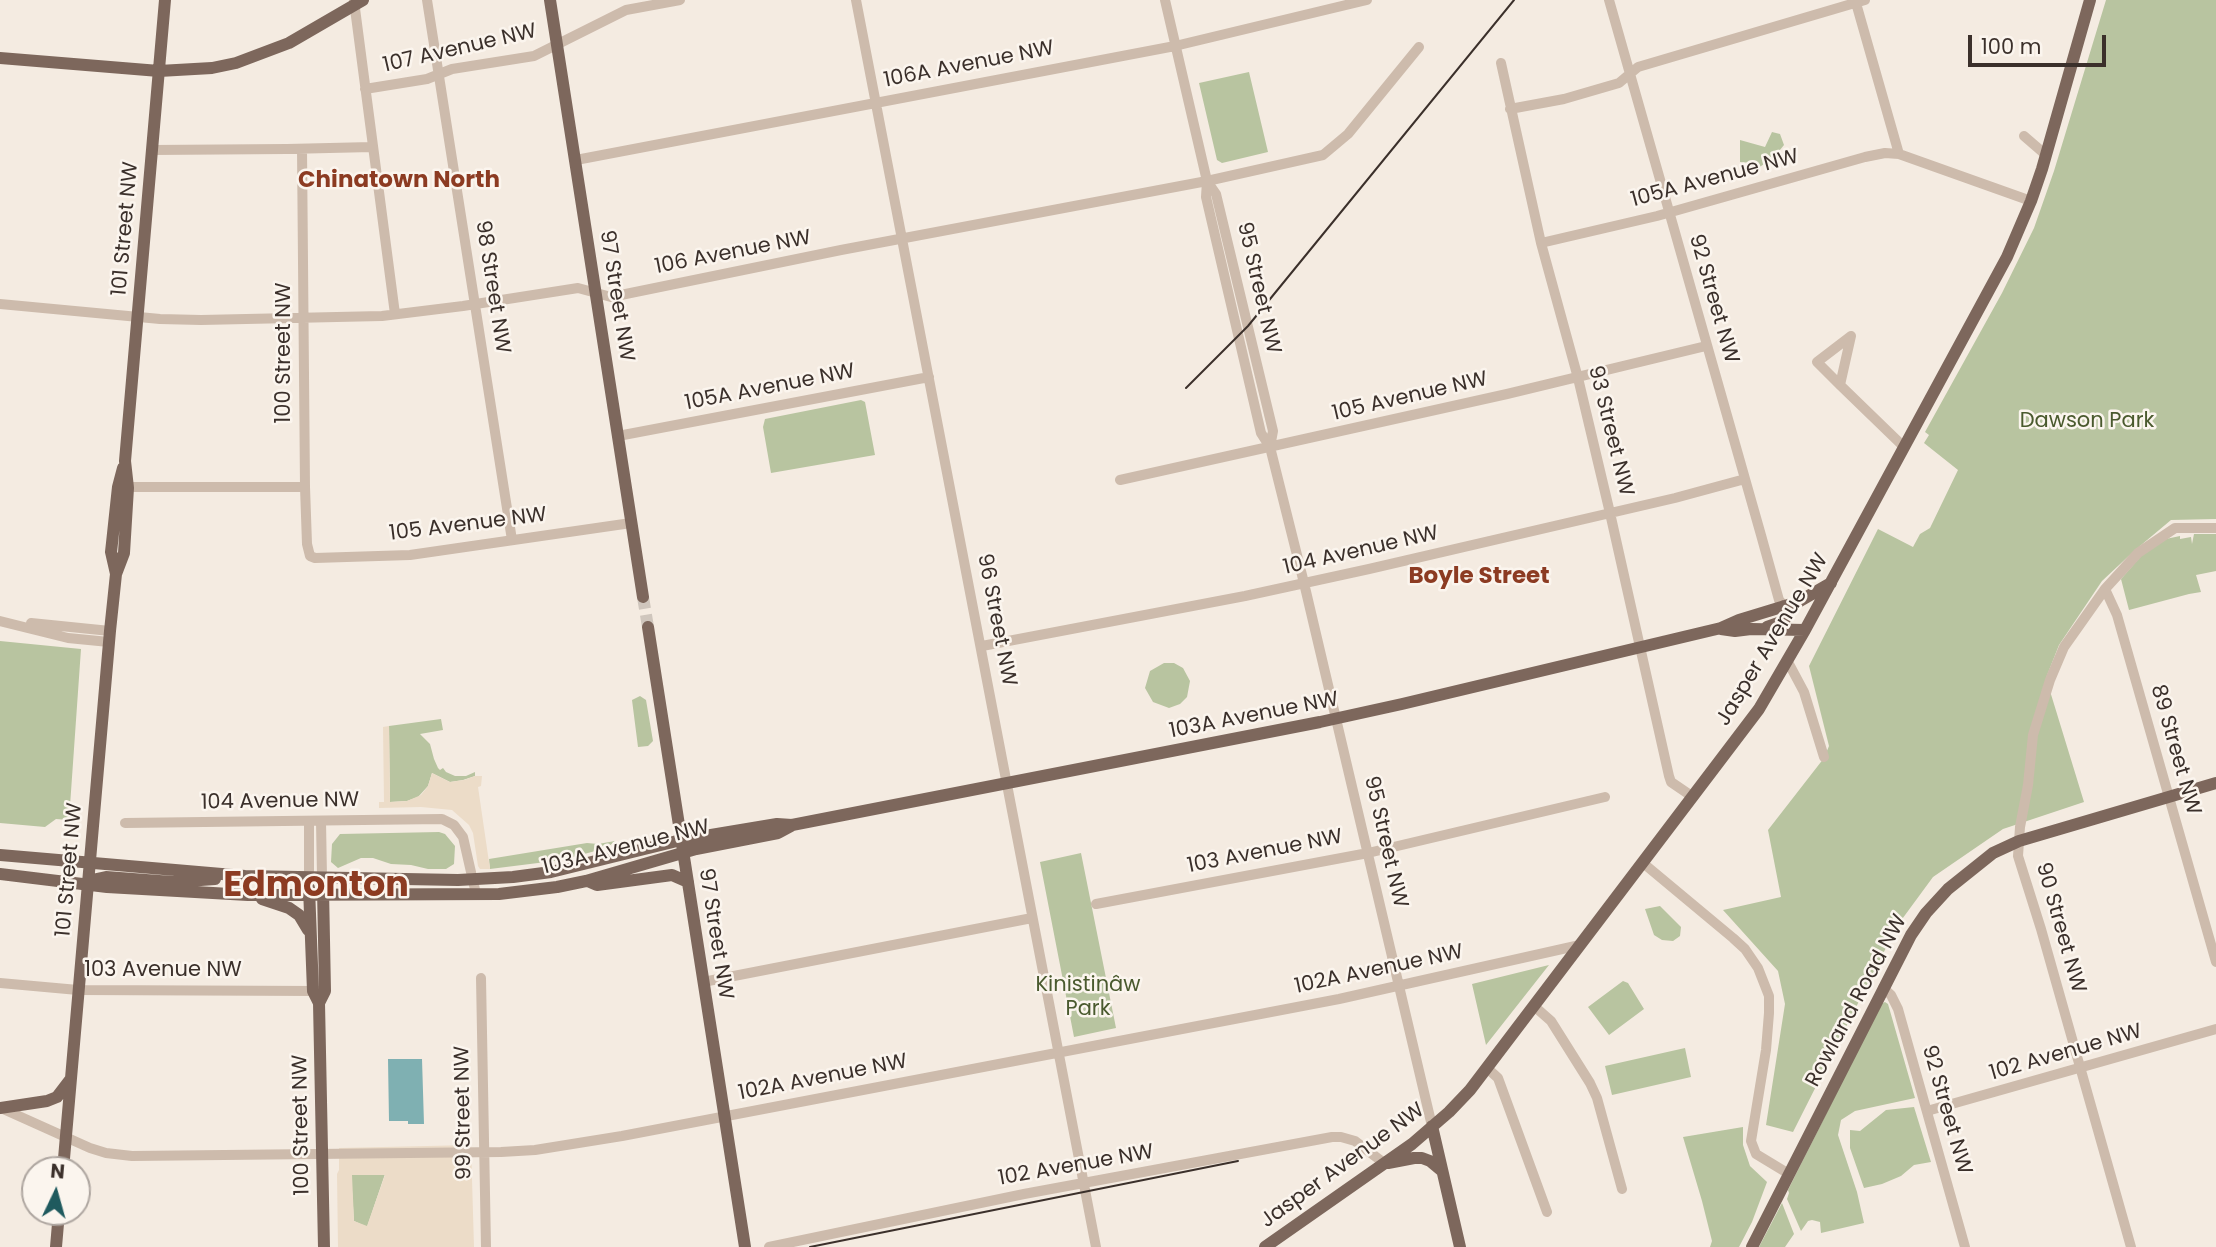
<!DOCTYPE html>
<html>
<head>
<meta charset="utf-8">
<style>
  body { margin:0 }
  #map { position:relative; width:2216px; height:1247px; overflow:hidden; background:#f4ebe1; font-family:Poppins,sans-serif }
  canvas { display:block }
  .north { position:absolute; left:21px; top:1156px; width:70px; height:70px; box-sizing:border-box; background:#fbf5ee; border:2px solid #aea6a0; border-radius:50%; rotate:5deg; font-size:19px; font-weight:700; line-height:28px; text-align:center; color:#3b302b }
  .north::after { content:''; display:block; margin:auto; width:24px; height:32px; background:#1f5a5e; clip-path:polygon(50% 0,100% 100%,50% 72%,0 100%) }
  .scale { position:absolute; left:1968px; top:35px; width:138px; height:32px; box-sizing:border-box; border:4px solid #3b302b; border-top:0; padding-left:9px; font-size:21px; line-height:24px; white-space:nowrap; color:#3b302b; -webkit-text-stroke:5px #fbf5ee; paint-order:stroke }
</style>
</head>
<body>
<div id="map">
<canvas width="2216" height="1247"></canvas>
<div class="north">N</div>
<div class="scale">100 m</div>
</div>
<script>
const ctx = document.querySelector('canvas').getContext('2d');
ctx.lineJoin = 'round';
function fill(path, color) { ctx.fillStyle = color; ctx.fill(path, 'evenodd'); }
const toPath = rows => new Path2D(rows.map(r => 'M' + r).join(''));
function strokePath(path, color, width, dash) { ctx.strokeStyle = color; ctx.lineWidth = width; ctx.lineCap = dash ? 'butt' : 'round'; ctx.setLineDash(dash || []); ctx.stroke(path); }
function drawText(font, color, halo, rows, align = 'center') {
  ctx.font = font + ' Poppins,sans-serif'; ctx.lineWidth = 5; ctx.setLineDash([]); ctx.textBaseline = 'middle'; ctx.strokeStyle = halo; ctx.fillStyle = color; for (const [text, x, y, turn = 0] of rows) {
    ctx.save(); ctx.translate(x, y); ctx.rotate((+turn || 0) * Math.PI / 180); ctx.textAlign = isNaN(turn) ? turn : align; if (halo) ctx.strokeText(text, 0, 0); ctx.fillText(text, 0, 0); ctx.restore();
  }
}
const green = toPath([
  [2106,0,2216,0,2216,519,2171,520,2134,551,2102,581,2059,645,2046,678,2084,802,2003,829,1933,877,1897,926,1793,1132,1766,1125,1785,1004,1778,971,1723,910,1781,897,1768,830,1824,758,1829,746,1809,666,1878,529,1913,547,1920,534,1930,528,1958,470,1924,443,1929,435,1925,432,2002,293,2034,228,2054,171],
  [1249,72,1268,152,1222,163,1217,160,1199,83],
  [1772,132,1780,134,1784,145,1775,156,1757,169,1752,163,1740,162,1740,140,1765,147],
  [861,400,865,402,875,455,771,473,763,427,765,419],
  [2194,534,2216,534,2216,571,2196,575,2201,592,2189,594,2129,610,2121,579,2149,547,2161,540,2180,536,2180,539,2191,537,2192,544],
  [0,641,81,649,69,820,56,819,45,827,0,823],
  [1164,663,1174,663,1183,668,1190,681,1187,697,1180,704,1169,708,1153,702,1145,688,1150,671],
  [640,696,646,700,653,741,648,746,638,747,632,700],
  [441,719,443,730,420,734,430,744,434,759,438,768,440,770,443,768,446,772,455,776,466,776,475,772,475,776,463,780,450,782,432,773,428,786,418,797,407,801,390,802,389,726],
  [439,832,445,834,455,846,454,864,446,869,428,869,411,865,391,864,373,858,361,858,338,868,331,862,332,844,340,834],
  [615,841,608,847,599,848,599,850,562,860,490,869,489,859,587,843,598,844],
  [1081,853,1116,1028,1074,1037,1040,862],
  [1660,906,1681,927,1680,936,1673,941,1662,940,1654,935,1645,909],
  [1549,965,1486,1045,1472,984],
  [1623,981,1628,983,1644,1009,1609,1035,1588,1007],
  [1885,1002,1888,1004,1915,1098,1855,1111,1841,1120,1838,1135,1857,1192,1864,1223,1821,1233,1820,1222,1812,1220,1808,1221,1801,1231,1787,1199,1789,1193,1788,1190,1881,1004],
  [1685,1048,1691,1077,1612,1095,1605,1066],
  [1914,1107,1931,1162,1914,1165,1901,1176,1882,1184,1864,1188,1850,1148,1850,1130,1860,1131,1886,1110],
  [1743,1127,1743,1145,1750,1166,1767,1182,1752,1222,1739,1247,1710,1247,1712,1241,1702,1201,1683,1137],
  [385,1174,367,1227,354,1221,351,1175],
  [1782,1203,1794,1234,1785,1247,1759,1247]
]);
const plaza = toPath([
  [389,726,390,802,407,801,421,795,428,786,432,773,450,782,464,780,475,776,482,776,481,786,478,787,490,869,480,869,478,866,473,833,469,825,452,810,421,807,379,808,379,802,384,802,383,727],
  [471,1145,474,1247,338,1247,337,1174,339,1170,339,1148],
  [352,1175,385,1175,367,1226,354,1221]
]);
const water = toPath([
  [388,1059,422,1059,424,1124,408,1124,408,1121,389,1121]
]);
const majorTunnel = toPath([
  [643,597,648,627]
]);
const minor = toPath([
  [427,0,512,540],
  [856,0,1096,1247],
  [1165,0,1207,181,1206,197,1261,433,1270,447,1304,583,1432,1126],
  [1609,0,1761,535,1779,600,1784,606],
  [354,1,395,314],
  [1856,3,1899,154],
  [1501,63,1541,243,1578,378,1610,513,1669,776,1671,782,1693,797],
  [365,89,427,79,452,69,534,56,626,10,680,0],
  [1510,109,1564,99,1619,83,1638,67,1865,0],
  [2024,136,2046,155],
  [302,149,305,487,307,544,310,556,315,558,410,555,631,523],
  [152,150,287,149,372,147],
  [576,160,1175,46,1367,0],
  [1207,181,1216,194,1241,298,1273,431,1270,447],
  [1541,243,1657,216,1865,157,1885,153,1899,154,2031,201],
  [0,304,160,319,201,320,382,316,463,306,578,288,611,297,841,250,1207,181,1323,155,1348,134,1419,47],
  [1840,385,1851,336,1817,362,1840,385,1904,447],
  [618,436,929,377],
  [1120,480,1507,394,1706,346],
  [122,487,305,487],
  [2105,589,2117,615,2216,962],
  [0,621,68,638,109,642],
  [31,623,110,631],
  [982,646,1245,596,1369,569,1675,498,1745,479],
  [1788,662,1804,692,1824,757],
  [309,821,309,877],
  [321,821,322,877],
  [125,823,442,819,454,825,463,837,476,894],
  [1643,863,1733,938,1745,949,1758,968,1769,996,1769,1013,1766,1050,1751,1141,1756,1154,1789,1174],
  [1096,904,1368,853,1605,797],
  [481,978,486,1247],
  [703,982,1032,918],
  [0,983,78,990,318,991],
  [1883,988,1891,995,1898,1009,1965,1247],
  [1534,1006,1551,1021,1590,1083,1597,1098,1622,1189],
  [1487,1068,1498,1078,1547,1212],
  [1,1108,90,1148,106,1153,132,1156,501,1152,535,1150,622,1136,1339,999,1580,945],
  [1927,1111,2216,1029],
  [769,1247,1024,1194,1332,1137,1341,1137,1355,1141,1384,1163],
  [2131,1247,2041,929,2018,856,2020,827,2028,785,2033,735,2050,680,2064,647,2105,589,2138,553,2175,528,2216,528]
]);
const major = toPath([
  [550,0,643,597],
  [0,58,159,71,212,68,236,63,289,43,363,0],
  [116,574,111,552,112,543,118,487,123,468],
  [648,627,745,1247],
  [1767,627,1784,621,1787,615,1784,606],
  [1721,629,1735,631,1751,629,1805,630],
  [0,855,245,876,458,880,513,877,551,872,681,840,777,824,792,825,1320,722,1402,704,1721,628,1739,620,1798,602,1831,583],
  [0,874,107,887,248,895,499,894,557,887,586,881,696,849,778,833,791,826],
  [590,882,597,885,672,875,688,882],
  [89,885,92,880,106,877,172,882,215,879],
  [309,888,313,991,319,1003,324,1247],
  [262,899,289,908,299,915,308,930],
  [319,1003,325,991,323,889],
  [0,1108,47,1101,57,1097,70,1080],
  [1432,1126,1460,1247],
  [1388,1163,1414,1158,1422,1158,1430,1161,1442,1171],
  [63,1170,110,631,116,574,124,553,128,488,125,461,165,0],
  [56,1247,59,1212],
  [1265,1247,1412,1144,1449,1112,1470,1090,1759,709,1805,630,2007,257,2031,201,2042,169,2090,0],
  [1752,1247,1911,935,1926,913,1948,889,1993,853,2019,841,2216,783]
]);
const tram = toPath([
  [1186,388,1248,326,1514,0],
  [810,1247,1238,1161]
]);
const streetNames = [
  ["107 Avenue NW",460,49,-13],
  ["106A Avenue NW",969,65,-11],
  ["105A Avenue NW",1715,179,-15],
  ["101 Street NW",126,229,-85],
  ["106 Avenue NW",733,253,-11],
  ["98 Street NW",492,287,81],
  ["95 Street NW",1258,288,77],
  ["97 Street NW",616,296,81],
  ["92 Street NW",1713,299,74],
  ["100 Street NW",285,353,-90],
  ["105A Avenue NW",770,388,-11],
  ["105 Avenue NW",1410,397,-13],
  ["93 Street NW",1610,431,76],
  ["105 Avenue NW",468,525,-7],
  ["104 Avenue NW",1361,551,-13],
  ["96 Street NW",996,620,79],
  ["Jasper Avenue NW",1773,640,-59],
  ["103A Avenue NW",1254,716,-11],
  ["89 Street NW",2175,750,74],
  ["104 Avenue NW",280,802,-1],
  ["95 Street NW",1385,842,77],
  ["103A Avenue NW",626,848,-14],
  ["103 Avenue NW",1265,852,-11],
  ["101 Street NW",70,870,-85],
  ["90 Street NW",2060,928,74],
  ["97 Street NW",715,934,81],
  ["102A Avenue NW",1379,970,-12],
  ["103 Avenue NW",163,971],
  ["Rowland Road NW",1857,1001,-62],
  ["102 Avenue NW",2066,1053,-16],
  ["102A Avenue NW",823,1078,-11],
  ["92 Street NW",1946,1110,74],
  ["99 Street NW",464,1113,-91],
  ["100 Street NW",302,1125,-91],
  ["102 Avenue NW",1076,1166,-10],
  ["Jasper Avenue NW",1343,1166,-36]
];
const parkNames = [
  ["Dawson Park",2087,422],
  ["Kinistinâw",1088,986],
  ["Park",1088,1010]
];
const neighbourhoodNames = [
  ["Chinatown North",399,181],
  ["Boyle Street",1479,577]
];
const townNames = [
  ["Edmonton",316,887]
];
fill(green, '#b8c4a0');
fill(plaza, '#ecdcc8');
fill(water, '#7fb0b2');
strokePath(majorTunnel, '#cfc6bd', 12, [12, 6]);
strokePath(minor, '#cdbbac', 10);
strokePath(major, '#7d675c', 12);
strokePath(tram, '#3b302b', 2);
drawText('21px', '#3b302b', '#fbf5ee', streetNames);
drawText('21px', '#4a5a2e', '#fbf5ee', parkNames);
drawText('bold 23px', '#8c3b22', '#fbf5ee', neighbourhoodNames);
drawText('bold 35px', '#8c3b22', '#fbf5ee', townNames);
</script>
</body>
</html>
